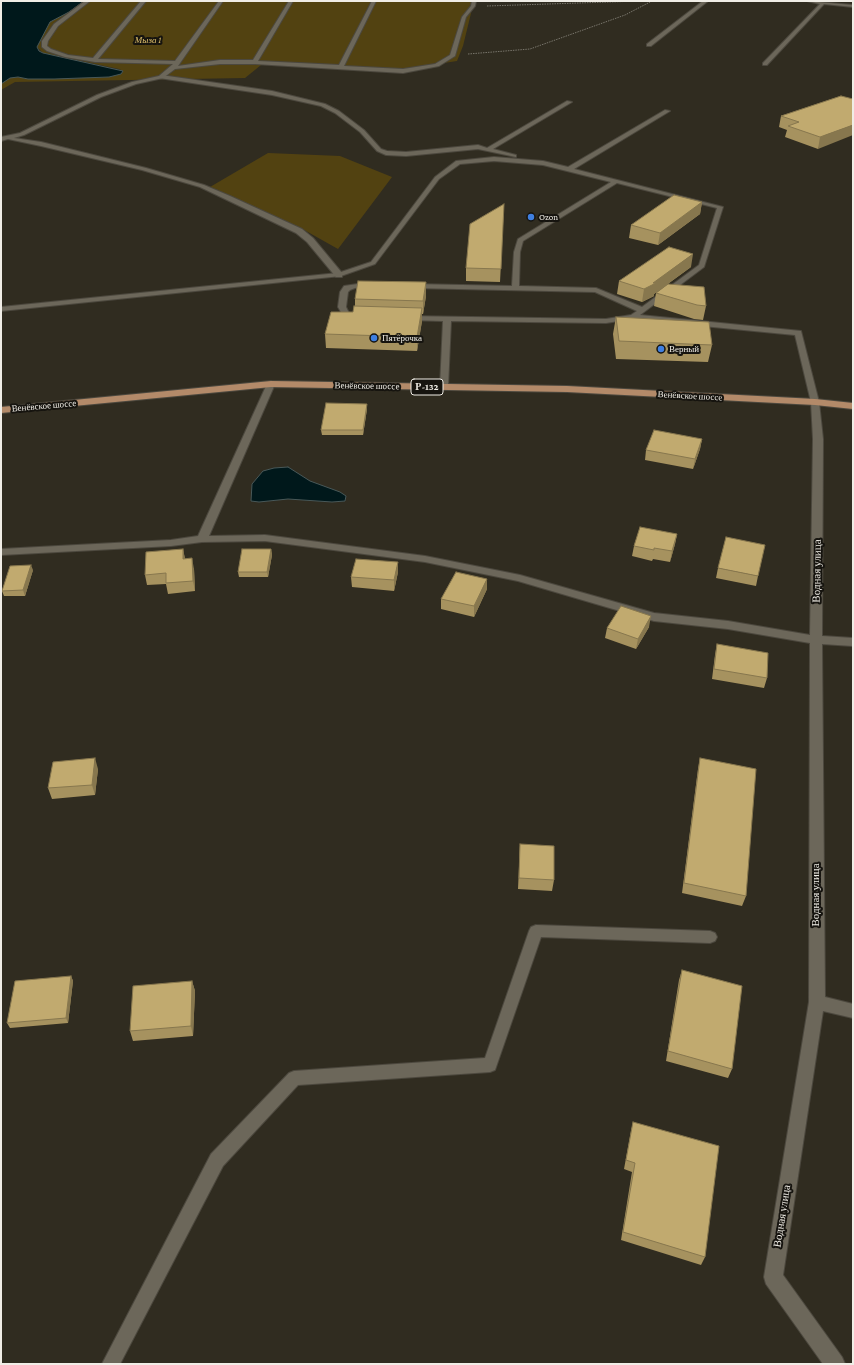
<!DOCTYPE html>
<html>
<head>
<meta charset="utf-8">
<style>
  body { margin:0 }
  #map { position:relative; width:854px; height:1365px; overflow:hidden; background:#302c20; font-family:"Crimson Pro",serif }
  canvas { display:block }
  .frame { position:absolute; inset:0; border:2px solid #f0ede6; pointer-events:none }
</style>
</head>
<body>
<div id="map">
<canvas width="854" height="1365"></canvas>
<div class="frame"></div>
</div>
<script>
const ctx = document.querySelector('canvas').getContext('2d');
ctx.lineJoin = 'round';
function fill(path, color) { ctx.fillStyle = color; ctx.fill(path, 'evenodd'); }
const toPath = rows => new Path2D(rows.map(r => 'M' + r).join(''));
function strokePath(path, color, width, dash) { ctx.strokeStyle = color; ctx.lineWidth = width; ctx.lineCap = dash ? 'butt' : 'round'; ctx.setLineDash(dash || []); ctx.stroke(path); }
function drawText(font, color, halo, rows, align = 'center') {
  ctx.font = font + ' "Crimson Pro",serif'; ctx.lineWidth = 4; ctx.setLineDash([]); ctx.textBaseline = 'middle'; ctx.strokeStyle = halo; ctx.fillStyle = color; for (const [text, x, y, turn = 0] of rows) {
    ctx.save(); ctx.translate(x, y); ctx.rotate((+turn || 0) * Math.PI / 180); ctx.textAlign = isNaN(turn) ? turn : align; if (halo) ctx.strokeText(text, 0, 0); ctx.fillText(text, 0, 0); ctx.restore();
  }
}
const green = toPath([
  [84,1,474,1,463,46,457,61,412,68,349,68,266,61,245,78,15,82,1,90,1,84,10,78,18,77,28,79,85,78,109,77,121,74,123,71,119,69,43,53,37,47,50,22,69,12],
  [268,153,340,156,392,177,338,249,306,231,210,187]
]);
const water = toPath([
  [1,1,84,1,69,12,50,22,37,47,39,51,43,53,123,71,121,74,109,77,54,79,28,79,18,77,10,78,1,84,1,1],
  [288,467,310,481,340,492,346,496,345,501,332,502,288,499,259,502,251,501,252,484,263,471,274,468,288,467]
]);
const path = toPath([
  [487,6,640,1],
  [468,54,530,49,625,15,652,1]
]);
const lane = toPath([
  [161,75,272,91,325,104,339,111,364,130,381,149,387,151,406,152,478,145,487,148,567,101,572,102,493,149,516,155,516,157,478,149,406,156,386,155,377,151,360,132,335,113,321,106,272,95,159,78,158,77,161,75],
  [665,110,670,111,574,169,723,207,704,267,640,315,801,331,819,402,818,404,815,404,811,402,795,335,631,319,606,323,451,321,448,387,447,389,441,389,440,387,443,321,408,320,404,318,405,316,606,319,631,315,637,311,595,292,412,288,408,286,412,284,512,286,514,252,518,239,611,182,543,165,494,161,460,164,439,179,375,264,341,276,1,311,1,307,338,273,371,262,435,177,456,161,494,157,543,161,568,167,665,110],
  [617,183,717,208,699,265,642,307,596,288,519,286,520,252,523,241,617,183],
  [371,282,375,284,373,285,355,288,350,290,348,292,346,307,349,313,360,315,360,319,344,317,338,307,340,292,344,286,371,282],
  [536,925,710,931,715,933,717,937,715,941,710,943,541,937,495,1070,490,1072,298,1085,223,1166,120,1364,102,1364,211,1154,289,1073,294,1071,485,1058,529,931,531,927,536,925]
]);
const street = toPath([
  [85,1,90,1,58,26,48,41,47,46,51,49,68,55,93,58,141,1,146,1,98,59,175,61,219,1,223,1,178,66,220,60,253,60,289,1,293,1,258,61,339,65,372,1,376,1,344,66,403,69,435,64,450,55,462,17,471,6,472,1,476,1,475,6,466,17,455,56,439,66,403,73,255,64,220,64,175,69,163,78,136,84,101,97,24,135,14,138,41,142,146,168,204,185,230,196,302,229,313,238,342,273,342,277,336,277,307,242,296,233,200,187,142,170,41,146,8,139,1,141,1,137,20,133,97,95,132,82,159,76,173,64,95,62,65,57,47,51,42,47,42,41,54,24,85,1],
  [703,1,708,1,651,46,647,46,647,44,703,1],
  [807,1,853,5,853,7,824,4,767,65,763,65,763,63,820,4,807,1],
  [271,381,275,384,209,536,265,535,425,556,520,575,654,613,728,621,810,635,813,439,811,402,815,399,819,402,823,439,822,636,853,638,853,646,822,644,825,997,853,1004,853,1018,823,1011,783,1275,842,1357,845,1364,823,1364,766,1284,764,1277,809,1002,810,643,728,629,654,621,518,581,425,562,265,541,202,542,171,546,1,555,1,549,171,540,198,536,267,384,271,381]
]);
const primary = toPath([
  [271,381,567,386,815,399,853,403,853,409,815,405,567,392,271,387,1,413,1,407,271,381]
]);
const wall = toPath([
  [841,96,818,149,785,137,787,130,779,127,781,116],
  [702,202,700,214,658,245,629,238,631,225],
  [504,204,500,282,466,281,466,268],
  [691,267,654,294,654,296,642,302,617,294,619,281],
  [426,282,426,296,423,314,422,314,422,321,417,351,326,348,325,334,353,312,355,306,355,299],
  [656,293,706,306,703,320,694,319,654,306],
  [616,317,712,345,708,362,616,359,613,334],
  [367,409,363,435,322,435,321,430],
  [702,439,700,449,693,469,645,460,646,450],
  [677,534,675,544,670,562,653,559,652,561,632,556,634,546],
  [183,549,185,559,194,569,195,591,168,594,166,584,147,585,145,575],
  [271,549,272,555,268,577,239,577,238,572],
  [718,568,758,576,756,586,716,578],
  [33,570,25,596,4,596,2,591],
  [398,572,394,591,352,587,351,577],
  [487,589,474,617,441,609,441,599],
  [649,627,636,649,605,638,607,628],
  [717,644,767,678,764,688,712,679,715,655],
  [700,758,746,896,742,906,682,893,698,769],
  [98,769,95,795,52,799,48,788],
  [520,844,554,880,552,891,518,889],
  [682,970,732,1069,728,1078,666,1061,679,980],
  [71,976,73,981,68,1023,10,1028,7,1023],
  [192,981,195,991,193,1036,133,1041,130,1031],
  [633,1122,705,1257,701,1265,621,1240,632,1172,624,1169,631,1131]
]);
const shadedWall = toPath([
  [853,125,853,135,818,149,820,137],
  [702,202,700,214,658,245,660,233],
  [693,254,691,267,654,294,654,296,642,302,644,289],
  [426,282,426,296,423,314,423,301],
  [422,308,422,321,417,351,417,337],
  [367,404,367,409,363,435,363,430],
  [702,439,700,449,693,469,695,459],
  [677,534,675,544,670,562,672,551],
  [183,549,185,559,183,559],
  [271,549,272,555,268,577,267,572],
  [192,558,194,569,195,591,193,581],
  [398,562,398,572,394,591,394,580],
  [31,565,33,570,25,596,23,590],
  [487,579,487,589,474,617,474,606],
  [651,616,649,627,636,649,638,639],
  [95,758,98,769,95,795,92,785],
  [71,976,73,981,68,1023,66,1018],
  [192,981,195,991,193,1036,191,1026]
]);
const building = toPath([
  [841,96,853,99,853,125,820,137,788,126,799,122,781,116,841,96],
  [674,195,702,202,660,233,631,225,674,195],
  [504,204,501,269,466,268,470,224,504,204],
  [669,247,693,254,653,283,656,283,644,289,619,281,669,247],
  [358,281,426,282,423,301,355,299,358,281],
  [668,284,704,287,706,306,697,305,656,293,668,284],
  [354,306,422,308,417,337,325,334,331,312,353,312,354,306],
  [616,317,709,322,712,345,619,341,616,317],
  [326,403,367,404,363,430,321,430,326,403],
  [654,430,702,439,695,459,646,450,654,430],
  [640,527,677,534,672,551,654,548,654,550,634,546,640,527],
  [726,537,765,545,758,576,718,568,726,537],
  [183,549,183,559,192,558,193,581,166,583,166,573,145,575,146,552,183,549],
  [242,549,271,549,267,572,238,572,242,549],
  [356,559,398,562,394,580,351,577,356,559],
  [31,565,23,590,2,591,10,566,31,565],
  [456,572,487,579,474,606,441,599,456,572],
  [621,606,651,616,638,639,607,628,621,606],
  [717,644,768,653,767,678,714,669,717,644],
  [95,758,92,785,48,788,53,762,95,758],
  [700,758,756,769,746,896,684,883,700,758],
  [520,844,554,846,554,880,519,878,520,844],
  [682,970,742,986,732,1069,668,1051,682,970],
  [71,976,66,1018,7,1023,15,981,71,976],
  [192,981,191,1026,130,1031,133,986,192,981],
  [633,1122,719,1146,705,1257,623,1232,635,1163,626,1160,633,1122]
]);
const markers = [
  [531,217,4,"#3f7fe0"],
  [374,338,4,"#3f7fe0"],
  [661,349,4,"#3f7fe0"]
];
const farParknames = [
  ["Мыза 1",148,40]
];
const farPoinames = [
  ["Ozon",539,217],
  ["Пятёрочка",382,338],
  ["Верный",669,349]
];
const farStreetnames = [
  ["Венёвское шоссе",367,386,1],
  ["Венёвское шоссе",690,396,3],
  ["Венёвское шоссе",44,406,-5]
];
const shields = [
  [427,387,32]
];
const shieldNames = [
  ["Р-132",427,387]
];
const streetNames = [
  ["Водная улица",817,571,-89],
  ["Водная улица",816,895,-90],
  ["Водная улица",782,1216,-81]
];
fill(green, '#524211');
fill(water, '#00181b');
strokePath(water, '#485858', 1);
strokePath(lane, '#4c483e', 2);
strokePath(street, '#4c483e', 2);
strokePath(primary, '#4c483e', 2);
strokePath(path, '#79766c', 1, [1.5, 1]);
fill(lane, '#6c675a');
fill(street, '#6c675a');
fill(primary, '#b38a69');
fill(wall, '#a6925f');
fill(shadedWall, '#87774e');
fill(building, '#c1aa6f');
strokePath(building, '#87774e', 1);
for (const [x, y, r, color] of markers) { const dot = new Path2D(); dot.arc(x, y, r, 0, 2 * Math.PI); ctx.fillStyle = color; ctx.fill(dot); strokePath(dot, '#16140f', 1.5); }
drawText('italic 9px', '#e1c16b', '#16140f', farParknames);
drawText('9px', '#f0ede6', '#16140f', farPoinames, 'left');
drawText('9px', '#f0ede6', '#16140f', farStreetnames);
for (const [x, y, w] of shields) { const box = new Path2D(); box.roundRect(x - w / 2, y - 8, w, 16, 3); ctx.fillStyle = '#16140f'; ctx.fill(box); strokePath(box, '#f0ede6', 1); }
drawText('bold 10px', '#f0ede6', null, shieldNames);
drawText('11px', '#f0ede6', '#16140f', streetNames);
</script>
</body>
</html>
